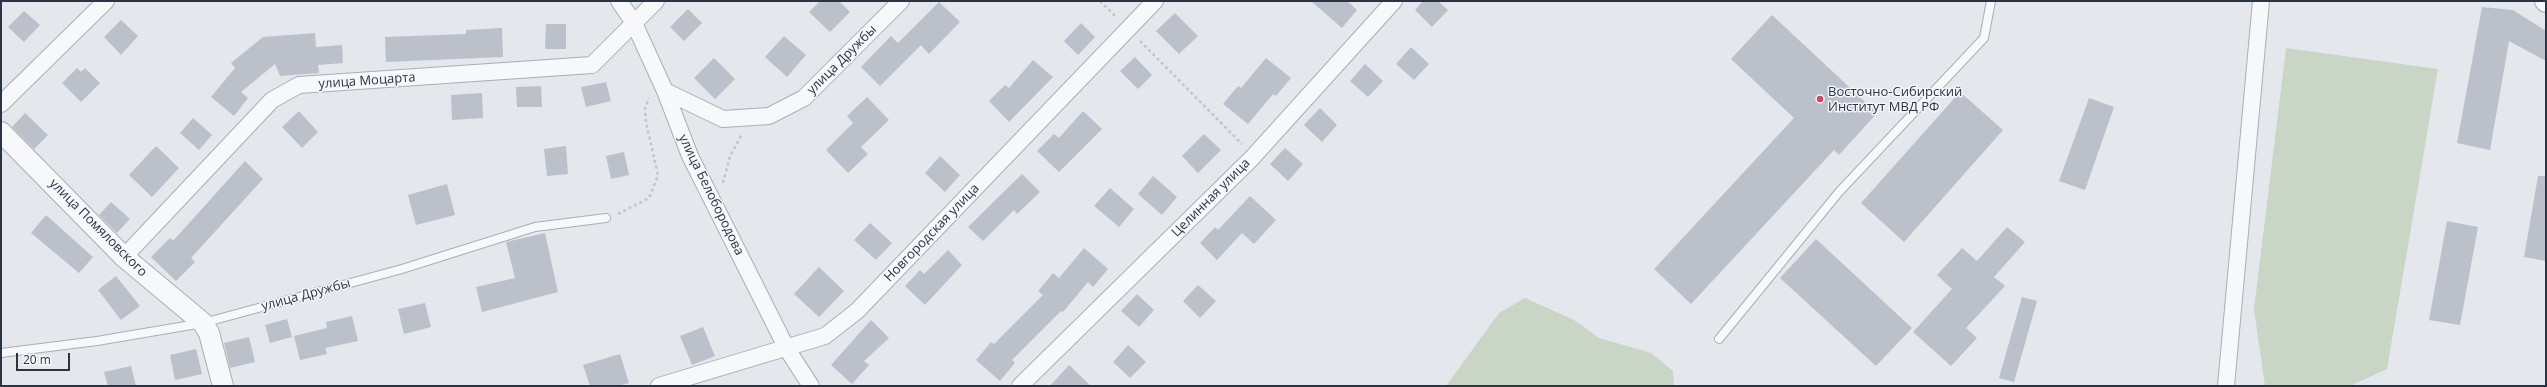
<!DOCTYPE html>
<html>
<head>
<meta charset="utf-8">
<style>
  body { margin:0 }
  #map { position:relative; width:2547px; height:387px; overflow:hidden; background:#e4e7ec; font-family:"Open Sans",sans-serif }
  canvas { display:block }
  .frame { position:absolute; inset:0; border:2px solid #2b3445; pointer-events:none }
  .scale { position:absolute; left:16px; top:353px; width:54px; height:18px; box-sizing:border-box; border:2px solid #2b3445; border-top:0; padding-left:5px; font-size:12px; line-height:14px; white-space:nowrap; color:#2b3445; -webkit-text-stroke:3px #f4f6f9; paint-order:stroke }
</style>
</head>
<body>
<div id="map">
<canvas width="2547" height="387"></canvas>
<div class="frame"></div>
<div class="scale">20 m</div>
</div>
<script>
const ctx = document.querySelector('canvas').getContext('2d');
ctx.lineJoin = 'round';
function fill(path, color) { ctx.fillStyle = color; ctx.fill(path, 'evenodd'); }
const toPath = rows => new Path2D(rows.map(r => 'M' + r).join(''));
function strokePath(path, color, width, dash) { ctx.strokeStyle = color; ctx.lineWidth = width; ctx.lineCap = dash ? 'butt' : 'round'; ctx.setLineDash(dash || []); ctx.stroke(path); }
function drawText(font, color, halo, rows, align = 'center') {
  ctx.font = font + ' "Open Sans",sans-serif'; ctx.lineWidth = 3; ctx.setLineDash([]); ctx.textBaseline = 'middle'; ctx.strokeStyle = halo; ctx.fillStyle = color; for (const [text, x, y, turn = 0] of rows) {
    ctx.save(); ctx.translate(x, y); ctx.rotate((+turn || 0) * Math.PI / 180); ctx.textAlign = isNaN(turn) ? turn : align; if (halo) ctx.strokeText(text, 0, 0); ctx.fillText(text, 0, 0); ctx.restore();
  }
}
const green = toPath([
  [2286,48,2438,69,2387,369,2350,386,2265,386,2254,309],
  [1525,298,1574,320,1599,338,1651,353,1673,371,1674,386,1446,386,1499,313]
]);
const building = toPath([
  [820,1,839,1,850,12,830,32,809,12],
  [1311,1,1347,1,1357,10,1342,28],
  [1423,1,1438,1,1448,10,1432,27,1415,10],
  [939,2,960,22,929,54,921,45,880,86,861,67,891,36,898,43],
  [2482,7,2513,10,2546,31,2546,61,2509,41,2490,150,2457,143],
  [688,9,702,23,684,41,670,27],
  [24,11,40,25,24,42,8,27],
  [1175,13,1198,36,1179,54,1156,31],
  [1772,15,1877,113,1839,155,1834,150,1691,304,1654,269,1794,118,1731,59],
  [121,20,138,36,121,55,104,37],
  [1081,23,1095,37,1078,55,1064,41],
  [546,24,566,24,566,49,545,49],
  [502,28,503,57,386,62,385,37,466,34,466,30],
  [315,33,316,47,342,45,343,63,318,65,319,73,280,76,275,64,241,92,248,98,234,116,211,97,235,68,231,63,263,37],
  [784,36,806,55,787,77,765,57],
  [1411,47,1429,64,1414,80,1396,64],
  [1135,57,1152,75,1138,89,1120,71],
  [714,58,735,79,715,99,694,78],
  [1266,58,1291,78,1276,96,1273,94,1248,124,1223,104,1238,86,1241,88],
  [1033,60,1053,77,1009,122,989,101,1005,85,1009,88],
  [1365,64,1383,81,1368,97,1350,81],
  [77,68,81,72,85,68,100,83,81,102,62,83],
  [606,82,611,101,586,107,581,87],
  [541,86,542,107,517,107,516,87],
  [1960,92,2003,130,1904,242,1861,203],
  [482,93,483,118,452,120,451,95],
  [867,97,889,120,861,147,868,154,848,173,826,150,853,123,847,116],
  [2089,98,2114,107,2085,190,2059,181],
  [1320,108,1337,125,1322,142,1304,125],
  [299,111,318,132,302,148,282,127],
  [1083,111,1102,129,1059,172,1037,151,1054,134,1059,138],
  [25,113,48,135,34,149,12,127],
  [193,118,212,135,199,150,180,133],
  [1204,134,1221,150,1198,173,1182,156],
  [156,146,179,168,152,197,129,175],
  [566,146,568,174,547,176,544,149],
  [1285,148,1303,164,1288,181,1270,164],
  [624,152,629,175,611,179,606,156],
  [940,156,960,175,945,192,925,173],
  [245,161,263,179,191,258,195,262,176,281,151,257,170,238,173,241],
  [1022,174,1040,192,1017,214,1014,210,983,241,968,227],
  [1153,176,1177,197,1162,215,1138,194],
  [2538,176,2546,176,2546,261,2524,257],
  [447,184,455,215,416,225,408,195],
  [1110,188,1134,209,1119,227,1094,206],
  [1250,196,1276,220,1254,244,1242,233,1217,260,1200,243,1215,227,1218,230],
  [111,202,130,219,117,233,99,215],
  [46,215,93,257,79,273,31,233],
  [2447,221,2478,227,2460,325,2429,320],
  [870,223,892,243,876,260,854,240],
  [2007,227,2025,242,1994,277,2005,286,1966,328,1977,338,1951,366,1913,332,1952,289,1937,275,1962,248,1977,261],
  [545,233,558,292,482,312,476,287,515,278,506,242],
  [1816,239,1912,328,1876,366,1780,278],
  [1084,248,1108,269,1093,287,1088,282,1063,312,1061,311,1012,360,1015,363,1000,381,976,360,991,342,994,344,1043,295,1038,291,1053,273,1059,278],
  [948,250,962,265,925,305,905,286,920,270,924,274],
  [819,267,844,291,819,317,794,294],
  [116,276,140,306,121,320,98,290],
  [1198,285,1216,301,1200,318,1183,301],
  [1137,294,1154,310,1139,327,1121,311],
  [2022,297,2037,301,2014,382,1999,378],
  [425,303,431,327,404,334,398,309],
  [352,316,358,341,325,348,327,354,300,360,294,336,327,328,326,322],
  [287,319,292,337,270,343,265,325],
  [871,320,889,338,864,361,869,365,852,384,831,365],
  [703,327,715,356,692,365,680,336],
  [249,337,255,362,230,368,224,343],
  [1128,345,1146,362,1130,378,1113,362],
  [196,349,202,374,175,380,170,355],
  [620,354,629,383,618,386,590,386,583,365],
  [1069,365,1091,386,1050,386],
  [131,366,136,386,108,386,104,372]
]);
const path = toPath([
  [1100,1,1117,18],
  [1140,41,1242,144],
  [723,183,730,156,742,134],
  [618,214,649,198,658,175,646,122,645,109,649,98]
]);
const service = toPath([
  [1719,339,1839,192,1984,38,1991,1],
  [1,353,97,341,203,323,402,269,535,227,606,218]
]);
const minor = toPath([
  [619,1,634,23,665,91,690,156,787,349,811,386],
  [665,91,723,119,769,116,804,98,901,1],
  [1,104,106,1],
  [124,257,272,100,299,85,592,65,656,1],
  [659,386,825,336,857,311,1155,1],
  [1020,386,1252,158,1394,1],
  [2226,386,2261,1]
]);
const tertiary = toPath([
  [2545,1,2546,2],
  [1,132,124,257,203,323,209,333,223,386]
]);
const markers = [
  [1820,99,4,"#d1495b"]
];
const streetNames = [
  ["улица Дружбы",842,60,-45],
  ["улица Моцарта",367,81,-4],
  ["улица Белобородова",711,195,64],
  ["Целинная улица",1211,198,-45],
  ["улица Помяловского",98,228,45],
  ["Новгородская улица",932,233,-46],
  ["улица Дружбы",306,295,-15]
];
const poiNames = [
  ["Восточно-Сибирский",1828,92],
  ["Институт МВД РФ",1828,107]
];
fill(green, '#c9d6c5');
fill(building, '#bbc0ca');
strokePath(service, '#a9aeb7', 10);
strokePath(minor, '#a9aeb7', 18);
strokePath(tertiary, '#a9aeb7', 22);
strokePath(path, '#c2c5cb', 2.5, [3, 3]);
strokePath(service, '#f7f8fa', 8);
strokePath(minor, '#f7f8fa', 16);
strokePath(tertiary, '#f7f8fa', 20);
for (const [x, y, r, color] of markers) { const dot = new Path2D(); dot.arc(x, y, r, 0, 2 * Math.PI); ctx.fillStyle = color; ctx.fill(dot); strokePath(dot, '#f4f6f9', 1.5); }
drawText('13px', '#2b3445', '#f4f6f9', streetNames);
drawText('13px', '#2b3445', '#f4f6f9', poiNames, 'left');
</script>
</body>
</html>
